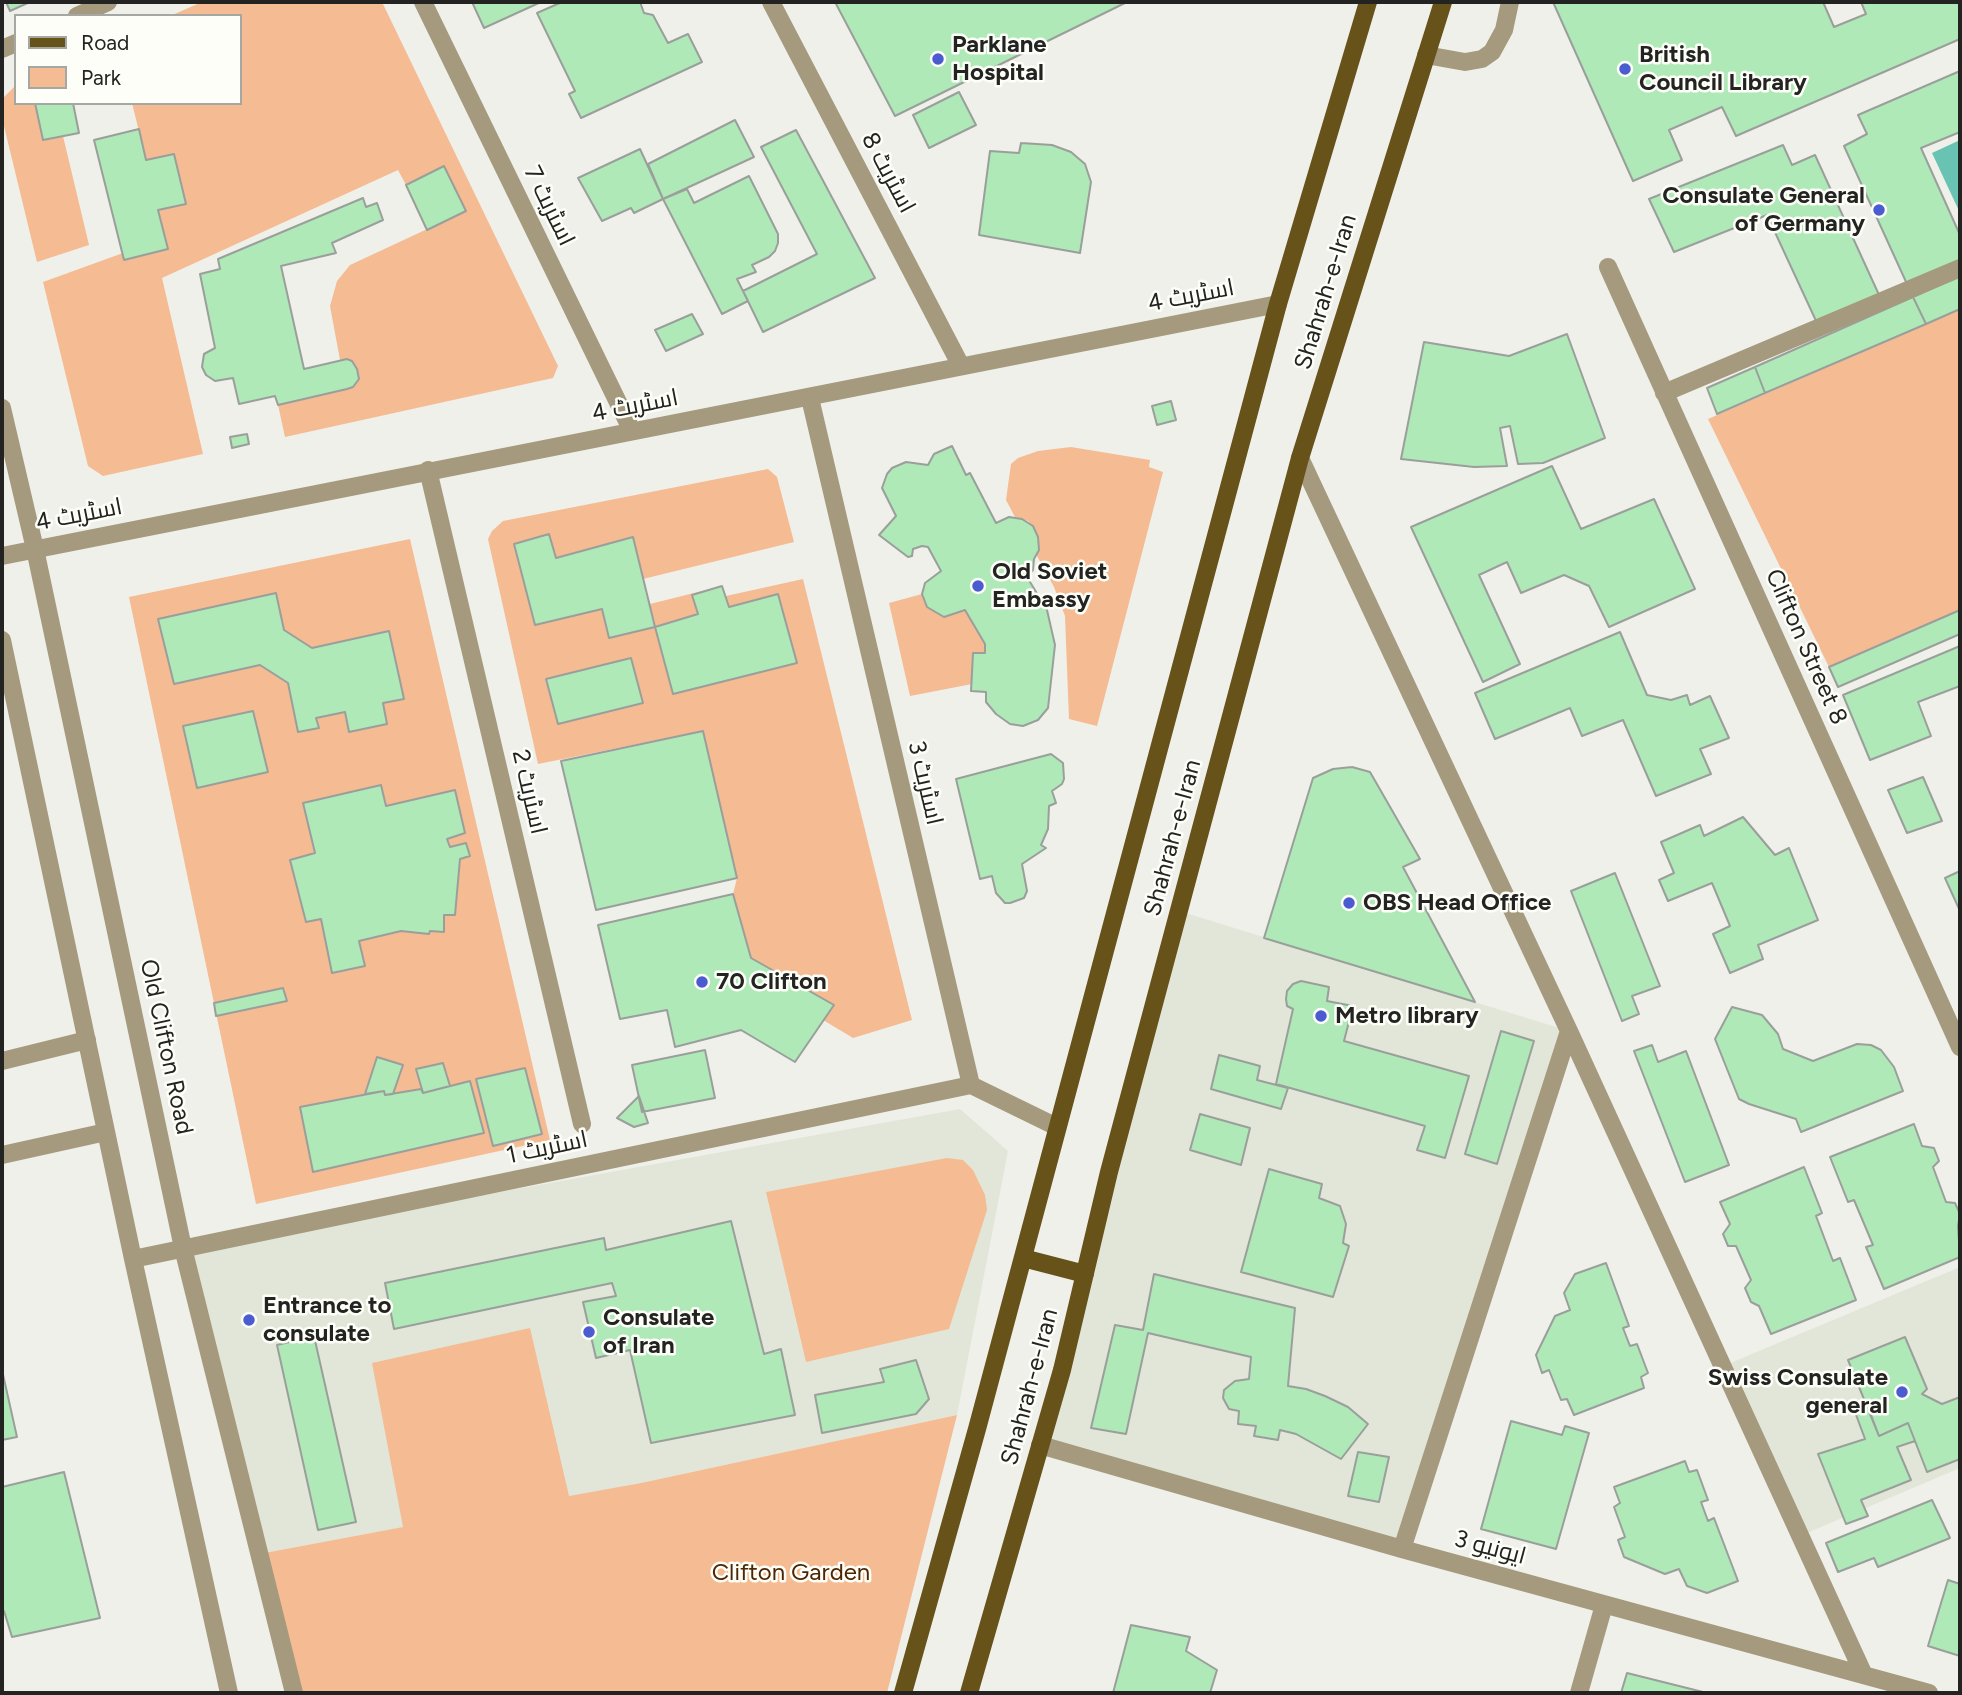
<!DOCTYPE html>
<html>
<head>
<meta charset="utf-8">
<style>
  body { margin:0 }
  #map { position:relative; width:1962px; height:1695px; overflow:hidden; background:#eff0ea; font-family:Figtree,sans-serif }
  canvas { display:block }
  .frame { position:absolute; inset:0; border:4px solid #232422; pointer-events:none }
  .legend { position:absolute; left:14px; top:14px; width:228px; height:91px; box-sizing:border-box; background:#fcfef7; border:2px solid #a5a7a2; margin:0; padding:9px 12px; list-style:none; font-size:21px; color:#232422 }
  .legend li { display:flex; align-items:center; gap:14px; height:35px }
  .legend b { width:35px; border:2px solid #a5a7a2 }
</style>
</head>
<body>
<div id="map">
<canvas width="1962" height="1695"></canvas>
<div class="frame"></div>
<ul class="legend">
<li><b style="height:9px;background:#67521a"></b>Road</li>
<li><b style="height:19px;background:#f5bb93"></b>Park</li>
</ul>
</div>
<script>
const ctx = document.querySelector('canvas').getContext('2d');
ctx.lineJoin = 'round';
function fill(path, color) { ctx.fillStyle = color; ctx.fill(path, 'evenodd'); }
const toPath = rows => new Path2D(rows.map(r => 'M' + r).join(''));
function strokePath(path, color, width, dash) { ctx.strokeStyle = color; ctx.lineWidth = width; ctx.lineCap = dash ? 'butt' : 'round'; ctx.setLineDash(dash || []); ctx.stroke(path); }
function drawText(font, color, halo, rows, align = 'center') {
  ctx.font = font + ' Figtree,Cairo,sans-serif'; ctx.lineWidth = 5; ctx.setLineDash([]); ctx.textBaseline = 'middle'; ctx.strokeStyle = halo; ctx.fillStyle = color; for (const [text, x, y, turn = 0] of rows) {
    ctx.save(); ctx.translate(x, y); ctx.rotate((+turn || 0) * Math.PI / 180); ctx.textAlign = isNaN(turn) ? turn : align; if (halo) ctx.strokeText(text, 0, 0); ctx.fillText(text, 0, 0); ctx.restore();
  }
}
const built = toPath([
  [1179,911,1569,1031,1402,1549,1040,1445],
  [960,1109,1008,1151,957,1415,641,1483,259,1554,184,1249],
  [1960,1267,1960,1468,1800,1536,1723,1366]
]);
const green = toPath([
  [202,2,382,2,558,366,553,378,285,437,278,405,347,389,353,387,359,379,357,369,352,361,347,359,340,360,330,306,337,281,350,265,466,211,444,167,406,185,398,170,162,278,203,454,103,476,88,466,43,282,123,253,125,260,168,249,158,210,185,204,146,160,132,103,240,103,240,16,170,16],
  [16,85,16,103,35,103,43,140,63,136,89,245,37,262,2,118,3,98],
  [1960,309,1960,610,1829,667,1708,419],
  [1071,447,1150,460,1149,467,1163,472,1097,726,1069,719,1065,616,1054,587,1037,556,1039,544,1036,531,1028,521,1015,517,1006,500,1011,464,1018,458,1038,451],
  [768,469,777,477,794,542,643,579,650,604,722,586,726,596,803,579,912,1020,853,1038,823,1020,833,1005,751,958,733,894,737,878,703,731,538,764,488,539,492,531,503,521],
  [410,539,550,1140,256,1204,129,597],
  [922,594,927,607,944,617,965,610,984,641,985,653,973,653,972,684,910,696,889,603],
  [947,1158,963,1160,973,1170,985,1195,987,1210,949,1329,806,1362,766,1192],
  [530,1328,569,1496,641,1483,957,1415,887,1693,293,1693,259,1554,403,1527,372,1363]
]);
const water = toPath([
  [1960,140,1960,213,1932,153]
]);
const building = toPath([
  [6,2,30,2,10,11,6,2],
  [472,2,541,2,484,28,472,2],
  [562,2,640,2,644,13,653,15,668,43,688,34,702,62,581,118,569,94,575,91,537,13,562,2],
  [835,2,1127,2,895,116,835,2],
  [1553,2,1823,2,1834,27,1866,14,1861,2,1958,2,1960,8,1960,39,1736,136,1722,107,1669,130,1682,160,1633,181,1553,2],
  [1960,71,1960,132,1921,148,1960,235,1960,261,1907,284,1844,146,1867,134,1858,115,1960,71],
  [959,92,976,125,929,148,913,115,959,92],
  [35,103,73,103,79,133,43,140,35,103],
  [735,120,754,157,663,199,648,164,735,120],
  [139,129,146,160,174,154,186,204,158,210,168,249,124,260,94,140,139,129],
  [796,130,875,278,763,332,743,291,817,254,761,147,796,130],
  [1021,143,1052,145,1071,152,1085,164,1091,182,1080,253,979,235,990,151,1019,153,1021,143],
  [1783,145,1792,165,1815,155,1880,297,1817,323,1767,215,1674,252,1649,199,1783,145],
  [640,149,663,199,634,213,631,208,602,221,578,178,640,149],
  [444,166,466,211,427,230,406,185,444,166],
  [749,176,778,234,778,243,775,251,769,257,752,265,756,272,737,279,748,301,722,314,663,199,687,189,694,203,749,176],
  [363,198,366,207,377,203,383,220,332,243,336,253,281,266,304,369,347,359,352,361,357,369,359,379,353,387,347,389,278,405,275,396,239,404,233,378,215,381,206,375,202,367,204,354,215,348,200,274,220,269,218,259,363,198],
  [1960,276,1960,309,1926,324,1913,297,1960,276],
  [1913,297,1926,324,1765,393,1755,367,1913,297],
  [692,314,703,334,666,351,655,330,692,314],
  [1567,334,1605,438,1543,463,1518,464,1510,426,1500,428,1507,466,1474,467,1401,459,1424,342,1509,356,1567,334],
  [1755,367,1765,393,1717,414,1707,388,1755,367],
  [1171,401,1176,420,1157,425,1152,406,1171,401],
  [247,434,249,444,232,448,230,437,247,434],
  [952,446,966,475,970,473,996,523,1009,517,1022,519,1033,526,1038,537,1039,550,1034,559,1033,570,1027,577,1047,610,1055,645,1048,708,1038,720,1023,726,1010,724,996,714,986,702,986,692,971,691,973,653,985,653,985,644,965,610,944,617,927,607,922,594,925,583,941,571,928,547,922,546,913,549,912,556,908,557,879,535,896,516,882,488,887,474,892,468,906,462,928,465,934,454,952,446],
  [1552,466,1581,529,1654,499,1695,589,1609,627,1589,586,1564,575,1521,593,1507,562,1479,575,1520,664,1483,682,1411,527,1552,466],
  [549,534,556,558,633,537,655,627,609,638,602,609,535,625,514,544,549,534],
  [722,586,729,607,778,594,797,663,673,694,655,627,698,614,692,595,722,586],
  [276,593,284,630,312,648,389,631,404,699,383,703,387,724,349,732,345,712,316,718,319,728,298,732,288,683,260,665,174,684,158,619,276,593],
  [1960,610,1960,634,1838,687,1829,667,1960,610],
  [1620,632,1647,695,1671,700,1687,695,1690,705,1710,696,1729,738,1700,749,1711,774,1656,796,1623,720,1582,736,1570,708,1495,739,1475,693,1620,632],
  [1960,646,1960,686,1918,702,1931,736,1870,760,1843,695,1960,646],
  [631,658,643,703,558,724,546,679,631,658],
  [253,711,268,772,197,788,183,726,253,711],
  [703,731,737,878,596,910,561,761,703,731],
  [1051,754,1063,763,1064,779,1062,784,1052,791,1056,803,1049,806,1048,829,1041,845,1046,848,1022,864,1027,891,1024,898,1010,903,1005,903,996,893,992,876,980,879,956,779,1051,754],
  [1352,767,1370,772,1420,859,1403,867,1475,1002,1264,938,1313,778,1333,769,1352,767],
  [1923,777,1942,821,1907,833,1888,790,1923,777],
  [381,785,386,806,455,790,465,833,447,839,450,847,466,843,470,856,460,859,455,915,444,915,444,932,430,931,429,934,401,931,359,941,365,966,332,973,321,919,306,922,290,860,315,853,303,803,381,785],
  [1743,817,1775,855,1789,848,1818,920,1758,945,1763,959,1730,973,1713,934,1730,926,1712,883,1668,901,1659,880,1674,873,1661,842,1700,825,1704,836,1743,817],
  [1960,871,1960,911,1945,878,1960,871],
  [1615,873,1660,986,1632,996,1639,1014,1622,1021,1571,891,1615,873],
  [733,894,751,958,834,1005,795,1062,741,1030,675,1047,667,1010,620,1019,598,925,733,894],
  [1301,981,1329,987,1327,1001,1353,1006,1344,1041,1469,1076,1445,1158,1417,1150,1425,1126,1276,1084,1293,1009,1287,1006,1286,999,1287,991,1293,984,1301,981],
  [283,988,287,1001,216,1016,214,1003,283,988],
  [1732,1007,1762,1015,1778,1034,1783,1049,1813,1061,1857,1044,1871,1045,1881,1050,1894,1067,1903,1091,1801,1132,1796,1119,1749,1104,1739,1099,1715,1039,1732,1007],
  [1501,1031,1534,1041,1497,1164,1465,1154,1501,1031],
  [1652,1045,1658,1062,1686,1051,1729,1165,1685,1182,1634,1051,1652,1045],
  [705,1050,715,1098,642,1112,632,1065,705,1050],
  [1219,1055,1260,1066,1257,1080,1288,1088,1281,1109,1211,1089,1219,1055],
  [377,1057,403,1065,393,1094,385,1095,384,1091,365,1094,377,1057],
  [443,1063,450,1086,423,1093,416,1069,443,1063],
  [525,1068,542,1134,493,1146,476,1079,525,1068],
  [470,1081,484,1133,313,1172,300,1107,384,1091,385,1095,421,1089,423,1093,470,1081],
  [639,1096,648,1123,634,1127,617,1118,639,1096],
  [1200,1114,1250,1128,1241,1165,1190,1150,1200,1114],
  [1914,1124,1922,1146,1934,1148,1939,1161,1933,1167,1946,1202,1955,1203,1960,1214,1958,1226,1960,1257,1884,1289,1866,1247,1873,1245,1854,1200,1848,1202,1830,1157,1914,1124],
  [1804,1167,1822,1213,1816,1216,1833,1261,1840,1258,1856,1300,1771,1334,1759,1306,1751,1302,1745,1288,1751,1280,1736,1246,1728,1246,1723,1234,1730,1224,1720,1202,1804,1167],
  [1269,1169,1322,1184,1319,1198,1340,1206,1346,1224,1343,1243,1349,1246,1333,1297,1241,1272,1269,1169],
  [731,1221,764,1354,781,1349,795,1415,651,1443,630,1350,596,1358,583,1302,616,1296,612,1283,394,1329,385,1283,604,1238,606,1250,731,1221],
  [1606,1263,1629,1326,1623,1328,1630,1346,1637,1344,1648,1373,1641,1377,1644,1388,1574,1415,1567,1399,1561,1400,1549,1370,1542,1373,1536,1355,1555,1316,1570,1310,1564,1293,1575,1274,1606,1263],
  [1154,1274,1295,1308,1288,1386,1306,1389,1325,1396,1348,1407,1368,1424,1341,1459,1296,1434,1280,1430,1278,1440,1254,1436,1256,1426,1238,1424,1239,1411,1229,1409,1223,1398,1224,1390,1235,1381,1249,1379,1251,1357,1148,1333,1126,1434,1091,1428,1115,1325,1143,1330,1154,1274],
  [314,1336,356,1522,318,1530,277,1345,314,1336],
  [1905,1337,1927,1389,1922,1394,1942,1404,1960,1397,1960,1459,1927,1472,1908,1423,1879,1436,1848,1360,1905,1337],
  [916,1360,929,1399,916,1414,822,1433,815,1395,884,1382,880,1369,916,1360],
  [2,1370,17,1437,2,1440,2,1370],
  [1868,1407,1879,1436,1908,1423,1915,1441,1897,1447,1911,1480,1861,1500,1868,1516,1846,1524,1818,1454,1865,1439,1855,1412,1868,1407],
  [1511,1421,1562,1435,1565,1426,1589,1433,1556,1549,1481,1529,1511,1421],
  [1358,1452,1389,1457,1379,1502,1348,1496,1358,1452],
  [1685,1461,1689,1472,1697,1470,1708,1500,1701,1502,1708,1521,1714,1518,1738,1581,1707,1593,1687,1586,1679,1569,1665,1574,1624,1557,1618,1540,1625,1537,1614,1507,1620,1503,1614,1487,1685,1461],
  [64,1472,100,1618,12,1637,4,1611,2,1612,2,1487,64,1472],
  [1932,1500,1950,1538,1878,1567,1874,1558,1838,1572,1826,1543,1932,1500],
  [1948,1580,1960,1584,1960,1656,1928,1646,1948,1580],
  [1131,1625,1190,1637,1186,1651,1217,1670,1210,1693,1113,1693,1131,1625],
  [1627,1673,1703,1692,1621,1693,1627,1673]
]);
const minor = toPath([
  [423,2,632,431],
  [771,2,961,366],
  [77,16,108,2],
  [2,49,16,43],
  [1426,55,1465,62,1482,59,1492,52,1504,30,1510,2],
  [1608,267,1960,1047],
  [1664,393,1960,268],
  [810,398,971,1085,1057,1127],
  [2,408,35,549,183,1248,294,1693],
  [1300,458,1569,1031,1864,1675],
  [428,470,582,1124],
  [2,556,1278,304],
  [2,640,133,1259,229,1693],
  [2,1061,87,1040],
  [2,1155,106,1132],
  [133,1259,971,1085],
  [1040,1445,1402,1549,1929,1693],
  [1402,1549,1569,1031],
  [1579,1693,1604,1605]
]);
const major = toPath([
  [1023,1258,1085,1274],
  [903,1693,977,1429,1278,304,1368,2],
  [969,1693,1062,1370,1109,1172,1300,458,1443,2]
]);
const markers = [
  [938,59,7,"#4b5cd1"],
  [1625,69,7,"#4b5cd1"],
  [1879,210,7,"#4b5cd1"],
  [978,586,7,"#4b5cd1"],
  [1349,903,7,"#4b5cd1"],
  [702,982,7,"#4b5cd1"],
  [1321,1016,7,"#4b5cd1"],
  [249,1320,7,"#4b5cd1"],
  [589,1332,7,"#4b5cd1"],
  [1902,1392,7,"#4b5cd1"]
];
const poiNames = [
  ["Parklane",952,45],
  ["Hospital",952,73],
  ["British",1639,55],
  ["Council Library",1639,83],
  ["Consulate General",1865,196,"right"],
  ["of Germany",1865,224,"right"],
  ["Old Soviet",992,572],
  ["Embassy",992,600],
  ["OBS Head Office",1363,903],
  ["70 Clifton",716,982],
  ["Metro library",1335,1016],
  ["Entrance to",263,1306],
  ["consulate",263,1334],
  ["Consulate",603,1318],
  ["of Iran",603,1346],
  ["Swiss Consulate",1888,1378,"right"],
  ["general",1888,1406,"right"]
];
const streetNames = [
  ["اسٹریٹ 8",888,173,62],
  ["اسٹریٹ 7",549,206,64],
  ["Shahrah-e-Iran",1326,292,-73],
  ["اسٹریٹ 4",1191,296,-11],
  ["اسٹریٹ 4",635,406,-11],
  ["اسٹریٹ 4",79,515,-11],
  ["Clifton Street 8",1806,647,66],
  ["اسٹریٹ 3",925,783,77],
  ["اسٹریٹ 2",529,792,77],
  ["Shahrah-e-Iran",1173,838,-75],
  ["Old Clifton Road",166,1047,78],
  ["اسٹریٹ 1",547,1148,-12],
  ["Shahrah-e-Iran",1030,1387,-75],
  ["ایونیو 3",1490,1548,15]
];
const parkNames = [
  ["Clifton Garden",791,1573]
];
fill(built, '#e2e6d8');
fill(green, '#f5bb93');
fill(water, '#69c3b2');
fill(building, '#aee9b7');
strokePath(building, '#9a9f9b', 2);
strokePath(minor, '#a5997e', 18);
strokePath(major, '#67521a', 18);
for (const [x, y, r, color] of markers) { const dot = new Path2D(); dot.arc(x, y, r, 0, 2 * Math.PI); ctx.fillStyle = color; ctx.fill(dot); strokePath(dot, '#fcfef7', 2.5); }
drawText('bold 24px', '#232422', '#fcfef7', poiNames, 'left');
drawText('24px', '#232422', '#fcfef7', streetNames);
drawText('24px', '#4d2705', '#fcfef7', parkNames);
</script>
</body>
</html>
